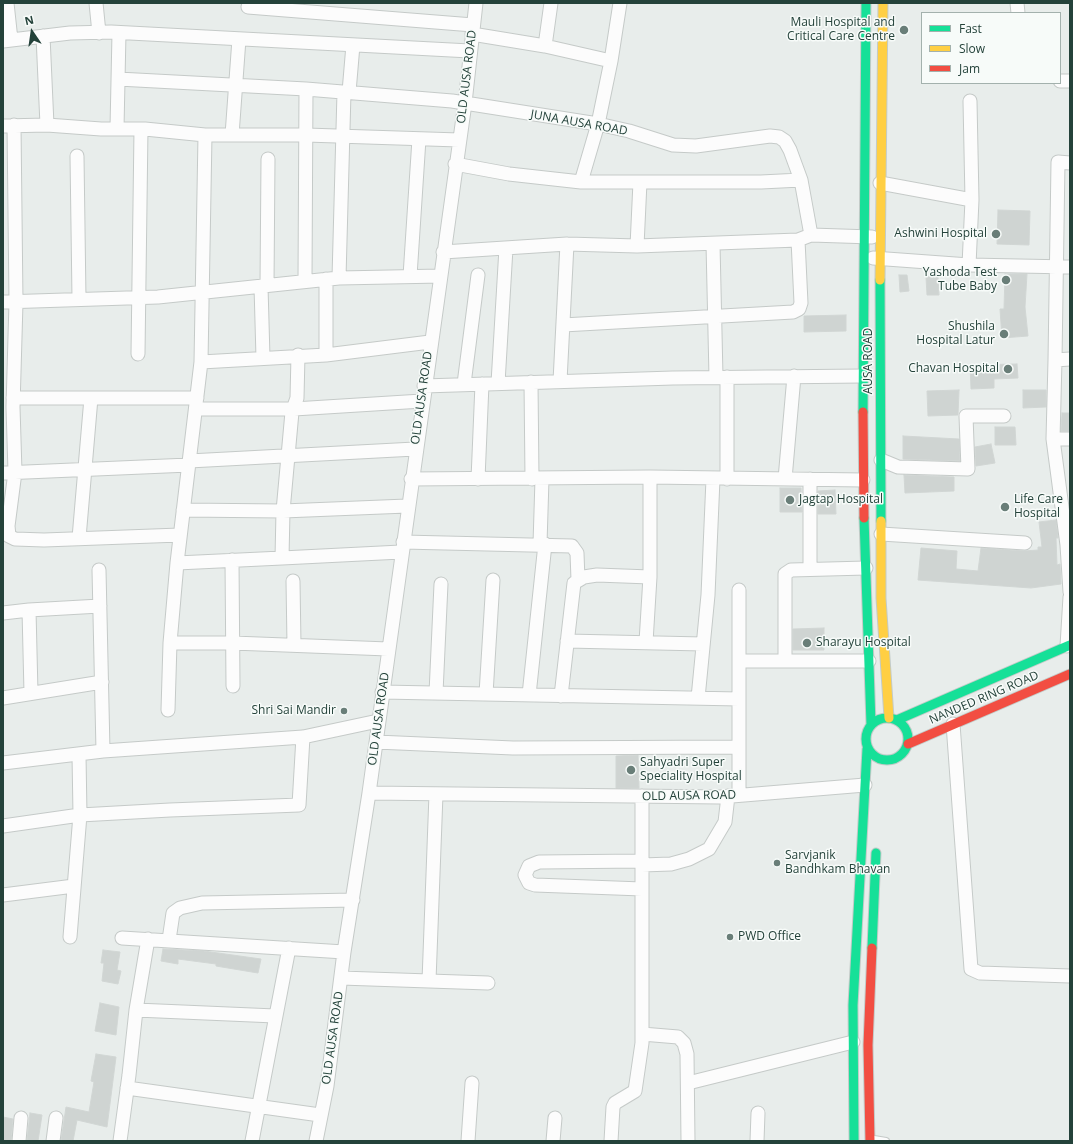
<!DOCTYPE html>
<html>
<head>
<meta charset="utf-8">
<style>
  body { margin:0 }
  #map { position:relative; width:1073px; height:1144px; overflow:hidden; background:#e8edeb; font-family:"Open Sans",sans-serif }
  canvas { display:block }
  .frame { position:absolute; inset:0; border:4px solid #24423a; pointer-events:none }
  .legend { position:absolute; left:921px; top:12px; width:140px; height:72px; box-sizing:border-box; background:#f7fbf9; border:1px solid #a3b1ad; margin:0; padding:5px 7px; list-style:none; font-size:12px; color:#24423a }
  .legend li { display:flex; align-items:center; gap:8px; height:20px }
  .legend b { width:20px; border:1px solid #a3b1ad }
  .north { position:absolute; left:12px; top:12px; width:40px; height:40px; -webkit-text-stroke:3px #f7fbf9; paint-order:stroke; rotate:347deg; font-size:11px; font-weight:700; line-height:16px; text-align:center; color:#24423a }
  .north::after { content:''; display:block; margin:auto; width:14px; height:18px; background:#24423a; clip-path:polygon(50% 0,100% 100%,50% 72%,0 100%) }
</style>
</head>
<body>
<div id="map">
<canvas width="1073" height="1144"></canvas>
<div class="frame"></div>
<ul class="legend">
<li><b style="height:5px;background:#16e098"></b>Fast</li>
<li><b style="height:5px;background:#ffcf43"></b>Slow</li>
<li><b style="height:5px;background:#f24e42"></b>Jam</li>
</ul>
<div class="north">N</div>
</div>
<script>
const ctx = document.querySelector('canvas').getContext('2d');
ctx.lineJoin = 'round';
function fill(path, color) { ctx.fillStyle = color; ctx.fill(path, 'evenodd'); }
const toPath = rows => new Path2D(rows.map(r => 'M' + r).join(''));
function strokePath(path, color, width, dash) { ctx.strokeStyle = color; ctx.lineWidth = width; ctx.lineCap = dash ? 'butt' : 'round'; ctx.setLineDash(dash || []); ctx.stroke(path); }
function drawText(font, color, halo, rows, align = 'center') {
  ctx.font = font + ' "Open Sans",sans-serif'; ctx.lineWidth = 3; ctx.setLineDash([]); ctx.textBaseline = 'middle'; ctx.strokeStyle = halo; ctx.fillStyle = color; for (const [text, x, y, turn = 0] of rows) {
    ctx.save(); ctx.translate(x, y); ctx.rotate((+turn || 0) * Math.PI / 180); ctx.textAlign = isNaN(turn) ? turn : align; if (halo) ctx.strokeText(text, 0, 0); ctx.fillText(text, 0, 0); ctx.restore();
  }
}
const building = toPath([
  [998,210,1030,211,1029,245,997,244,998,210],
  [1005,274,1027,274,1025,307,1028,336,1002,338,1000,309,1004,309,1005,274],
  [899,275,907,275,909,291,900,292,899,275],
  [938,276,939,295,927,295,926,277,938,276],
  [846,315,846,331,804,332,804,316,846,315],
  [1017,364,1018,378,994,379,994,388,971,389,970,365,1017,364],
  [959,390,958,415,928,416,927,391,959,390],
  [1023,390,1046,390,1046,407,1023,408,1023,390],
  [1062,413,1070,413,1070,431,1061,431,1062,413],
  [995,427,1015,427,1016,445,995,445,995,427],
  [903,436,959,439,960,461,903,459,903,436],
  [991,444,995,463,976,466,975,447,991,444],
  [904,475,954,477,954,491,905,493,904,475],
  [780,488,801,488,802,512,780,512,780,488],
  [835,490,836,514,818,514,818,491,835,490],
  [1056,520,1058,538,1056,538,1057,565,1060,564,1061,584,1031,588,918,580,921,548,957,551,956,569,978,571,981,548,1024,551,1038,550,1038,547,1042,547,1039,522,1056,520],
  [824,628,824,650,793,650,793,629,824,628],
  [638,755,639,788,616,788,616,756,638,755],
  [163,949,204,951,261,959,258,973,216,966,216,964,178,959,178,964,161,961,163,949],
  [103,950,120,952,117,970,121,971,118,984,102,981,104,963,101,963,103,950],
  [100,1003,119,1007,116,1035,95,1031,100,1003],
  [96,1054,116,1057,107,1127,77,1120,73,1141,61,1141,66,1107,89,1112,94,1082,91,1081,96,1054],
  [30,1113,42,1115,38,1141,27,1141,30,1113],
  [3,1117,13,1119,11,1141,3,1141,3,1117]
]);
const lane = toPath([
  [874,1139,886,1141]
]);
const street = toPath([
  [7,3,11,40],
  [96,3,99,33],
  [551,3,545,46,611,61,620,3],
  [1017,3,1018,13],
  [248,7,473,25],
  [472,34,545,46],
  [43,36,47,125,101,129,145,129,205,135,201,362],
  [3,41,70,33,111,32,470,51],
  [118,79,306,89,452,101,598,124,629,131,673,145,696,146,770,136,779,137,785,141,790,150,801,180,811,235],
  [1060,81,1070,81],
  [349,92,353,45],
  [970,101,972,200],
  [14,125,16,302,13,407,15,472,8,526,9,536,15,539,44,540,180,535],
  [3,126,47,125],
  [117,128,119,33],
  [205,135,306,135,459,140],
  [232,135,239,39],
  [77,156,79,299],
  [455,164,509,174,581,182,761,182,801,180],
  [581,182,598,124,611,61],
  [880,183,972,200,969,265],
  [713,244,716,377],
  [637,246,640,182],
  [443,252,567,244,637,246,798,240,811,235,872,237],
  [873,258,969,265,1070,267],
  [410,276,419,139],
  [339,278,344,92],
  [305,281,306,89],
  [267,285,268,159],
  [261,286,263,358],
  [3,302,158,297,339,278,441,276],
  [563,325,793,312,799,309,801,303,798,240],
  [138,354,141,129],
  [326,355,326,279],
  [1070,359,1055,360,1053,439,1067,545,1070,592],
  [1055,360,1058,162,1070,163],
  [560,381,567,244],
  [531,382,532,479],
  [498,383,506,248],
  [464,384,478,275],
  [424,386,673,378,863,376],
  [13,398,197,398],
  [196,409,294,409,422,401],
  [1053,439,1070,439],
  [881,460,898,467,968,469,966,416,1004,416],
  [189,461,415,449],
  [3,473,189,465],
  [411,479,650,477,863,480],
  [478,479,482,384],
  [727,479,727,377],
  [785,479,794,376],
  [183,510,283,511,407,506],
  [881,534,1025,543],
  [79,538,91,398],
  [403,542,572,546,577,553,578,580],
  [540,544,542,479],
  [282,558,401,552],
  [232,560,233,686],
  [177,563,282,558,283,511,292,412,297,398,298,355],
  [810,569,810,479],
  [99,570,103,751],
  [293,581,294,645],
  [739,590,739,795],
  [29,610,100,606],
  [3,613,29,610,31,693],
  [567,641,703,644],
  [646,642,650,577,650,477],
  [1067,646,1070,597],
  [388,649,233,643,170,643,177,563,201,362,326,355,430,342],
  [739,661,869,661],
  [785,661,785,574,791,570,866,568],
  [382,692,739,699],
  [436,693,441,584],
  [486,694,493,580],
  [529,695,545,544],
  [561,696,574,583,584,577,597,575,650,577],
  [3,698,102,682],
  [698,698,708,595,713,479],
  [168,710,170,643],
  [953,724,971,969,980,973,1070,976],
  [376,742,513,748,739,747],
  [3,763,103,751,303,737,378,721],
  [369,793,465,103,476,3],
  [3,826,80,815,170,810,299,805,303,737],
  [642,865,671,864,689,859,709,849,725,822,728,796],
  [642,889,535,885,529,883,525,875,529,866,539,862,642,861],
  [3,895,74,886],
  [70,937,80,815,79,755],
  [122,938,344,952],
  [169,940,173,913,180,908,202,903,353,900],
  [341,978,488,983],
  [429,981,436,794],
  [136,1010,275,1016],
  [642,1034,678,1037,684,1043,687,1054,688,1141],
  [688,1083,853,1042],
  [127,1088,320,1115],
  [19,1141,21,1118],
  [53,1141,56,1118],
  [120,1141,129,1075,136,1010,148,939],
  [252,1141,289,948],
  [316,1141,327,1086,344,952,369,793,720,797,865,785],
  [468,1141,472,1083],
  [553,1141,555,1118],
  [611,1141,613,1107,615,1103,635,1091,642,1043,642,796],
  [757,1141,758,1113]
]);
const fast = toPath([
  [880,280,881,521],
  [863,412,866,3],
  [864,518,871,724],
  '866 739a21 21 0 1 1 42 0a21 21 0 1 1-42 0Z',
  [897,720,1070,645],
  [872,948,876,853],
  [854,1141,853,1005,867,749]
]);
const slow = toPath([
  [880,280,883,3],
  [881,521,881,598,889,718]
]);
const jam = toPath([
  [863,412,864,518],
  [908,744,1070,674],
  [870,1141,868,1045,872,948]
]);
const markers = [
  [904,30,5,"#697e78"],
  [996,234,5,"#697e78"],
  [1006,280,5,"#697e78"],
  [1004,334,5,"#697e78"],
  [1008,369,5,"#697e78"],
  [790,500,5,"#697e78"],
  [1005,507,5,"#697e78"],
  [807,643,5,"#697e78"],
  [344,711,4,"#697e78"],
  [631,770,5,"#697e78"],
  [777,863,4,"#697e78"],
  [730,937,4,"#697e78"]
];
const poiNames = [
  ["Mauli Hospital and",895,23],
  ["Critical Care Centre",895,37],
  ["Ashwini Hospital",987,234],
  ["Yashoda Test",997,273],
  ["Tube Baby",997,287],
  ["Shushila",995,327],
  ["Hospital Latur",995,341],
  ["Chavan Hospital",999,369],
  ["Jagtap Hospital",799,500,"left"],
  ["Life Care",1014,500,"left"],
  ["Hospital",1014,514,"left"],
  ["Sharayu Hospital",816,643,"left"],
  ["Shri Sai Mandir",336,711],
  ["Sahyadri Super",640,763,"left"],
  ["Speciality Hospital",640,777,"left"],
  ["Sarvjanik",785,856,"left"],
  ["Bandhkam Bhavan",785,870,"left"],
  ["PWD Office",738,937,"left"]
];
const streetNames = [
  ["OLD AUSA ROAD",467,77,-83],
  ["JUNA AUSA ROAD",579,123,10],
  ["AUSA ROAD",869,361,-90],
  ["OLD AUSA ROAD",422,398,-82],
  ["NANDED RING ROAD",984,698,-23],
  ["OLD AUSA ROAD",379,719,-82],
  ["OLD AUSA ROAD",689,796,-1],
  ["OLD AUSA ROAD",333,1038,-82]
];
fill(building, '#cfd4d2');
strokePath(building, '#d1d6d4', 1);
strokePath(lane, '#c5cac8', 8);
strokePath(street, '#c5cac8', 15);
strokePath(fast, '#c3cbc8', 11);
strokePath(slow, '#c3cbc8', 11);
strokePath(jam, '#c3cbc8', 11);
strokePath(lane, '#fcfcfc', 6);
strokePath(street, '#fcfcfc', 13);
strokePath(fast, '#16e098', 9);
strokePath(slow, '#ffcf43', 9);
strokePath(jam, '#f24e42', 9);
for (const [x, y, r, color] of markers) { const dot = new Path2D(); dot.arc(x, y, r, 0, 2 * Math.PI); ctx.fillStyle = color; ctx.fill(dot); strokePath(dot, '#f7fbf9', 1.5); }
drawText('12px', '#24423a', '#f7fbf9', poiNames, 'right');
drawText('12px', '#24423a', '#f7fbf9', streetNames);
</script>
</body>
</html>
